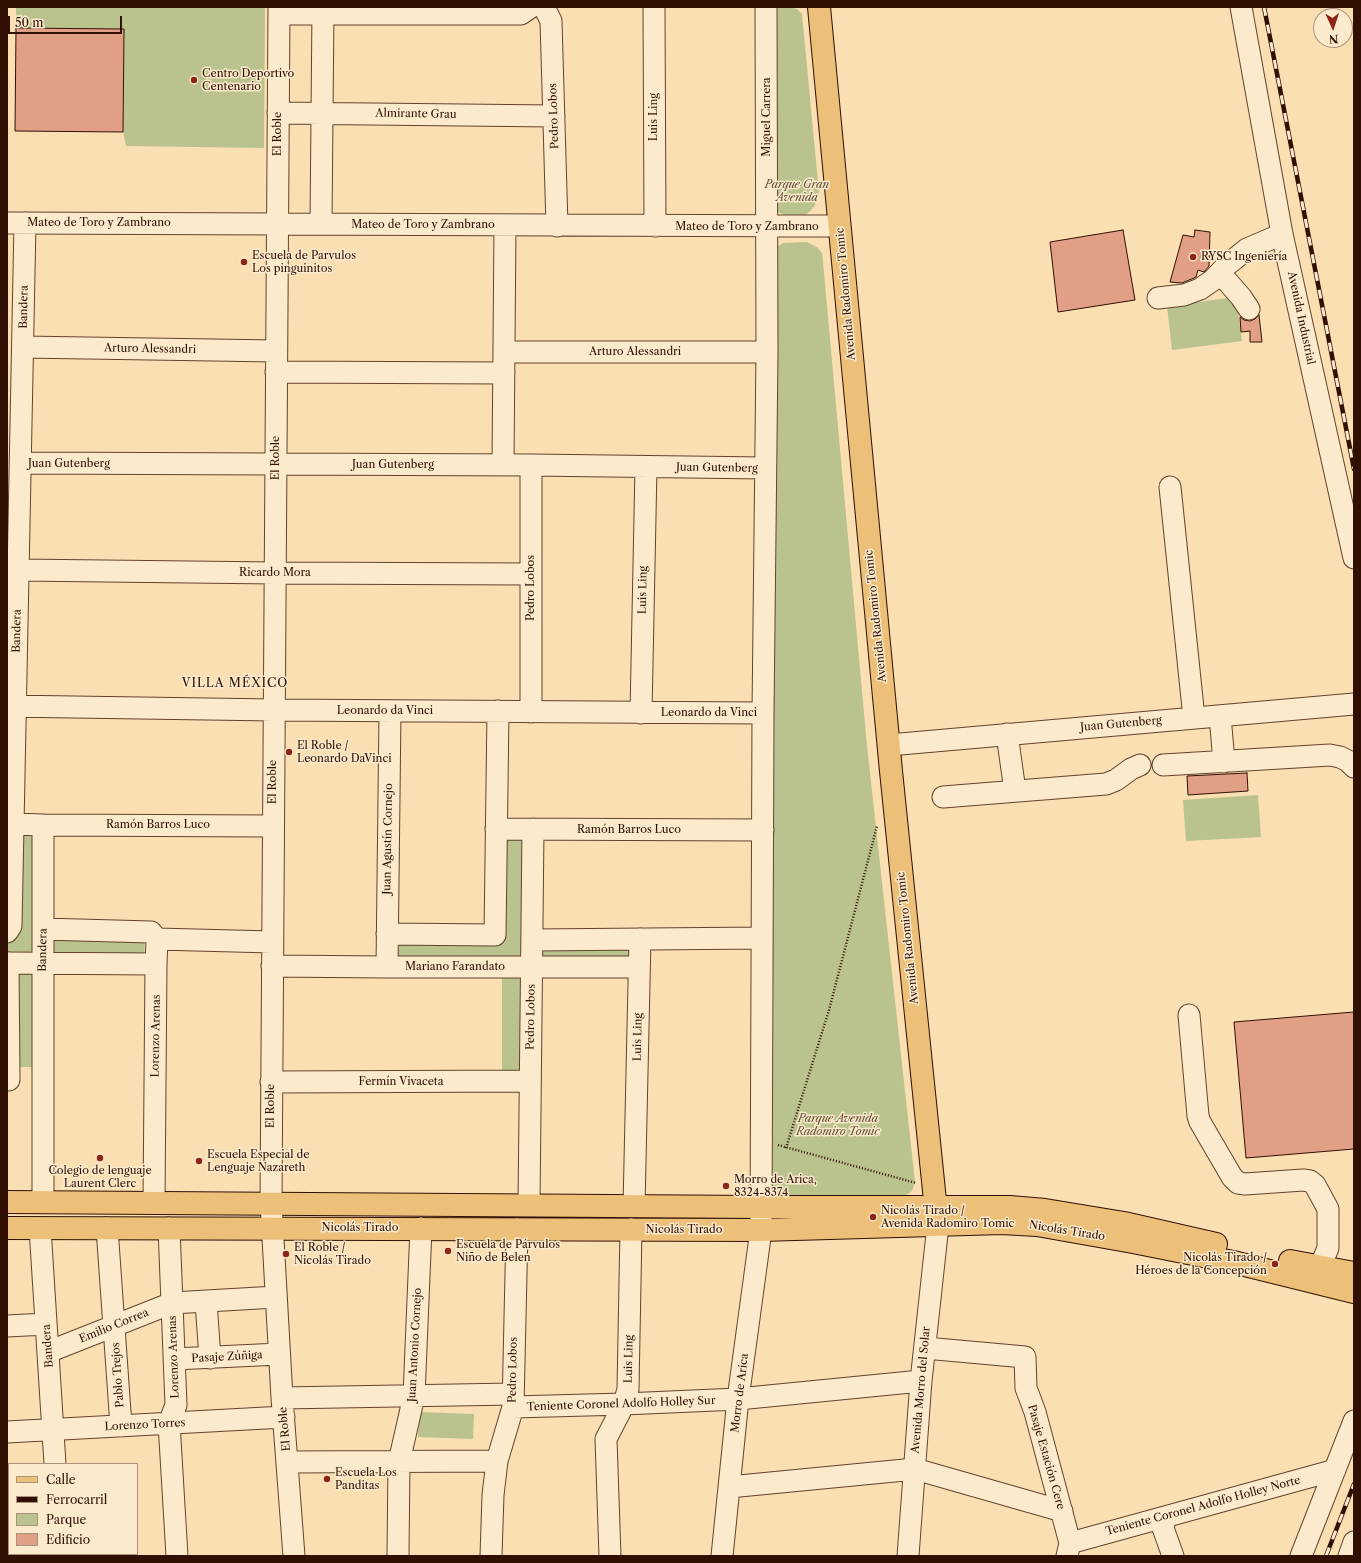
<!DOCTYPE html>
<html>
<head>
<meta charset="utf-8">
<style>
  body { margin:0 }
  #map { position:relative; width:1361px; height:1563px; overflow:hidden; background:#f9dfb1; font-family:"Libre Caslon Text",serif }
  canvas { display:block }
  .frame { position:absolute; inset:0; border:8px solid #310f03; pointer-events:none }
  .legend { position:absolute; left:8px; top:1463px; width:130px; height:92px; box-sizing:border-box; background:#fbeacc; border:1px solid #aa927c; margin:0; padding:5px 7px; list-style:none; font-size:12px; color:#310f03 }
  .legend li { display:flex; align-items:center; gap:8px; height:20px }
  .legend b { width:20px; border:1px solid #aa927c }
  .north { position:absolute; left:1313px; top:8px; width:40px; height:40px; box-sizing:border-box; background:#fbeacc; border:1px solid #aa927c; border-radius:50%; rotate:177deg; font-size:11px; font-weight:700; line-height:16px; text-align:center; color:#310f03 }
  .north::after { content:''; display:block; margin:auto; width:14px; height:18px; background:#8f2418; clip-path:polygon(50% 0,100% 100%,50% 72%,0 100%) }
  .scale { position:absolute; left:8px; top:16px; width:114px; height:18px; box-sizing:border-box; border:2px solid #310f03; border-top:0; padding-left:5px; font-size:12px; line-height:14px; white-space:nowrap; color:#310f03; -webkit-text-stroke:3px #fbeacc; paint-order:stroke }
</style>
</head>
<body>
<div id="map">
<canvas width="1361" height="1563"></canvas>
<div class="frame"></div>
<ul class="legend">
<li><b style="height:5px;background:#ecc078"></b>Calle</li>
<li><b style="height:5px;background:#310f03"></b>Ferrocarril</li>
<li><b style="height:11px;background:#bac28e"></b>Parque</li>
<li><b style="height:11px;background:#e19f85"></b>Edificio</li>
</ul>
<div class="north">N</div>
<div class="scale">50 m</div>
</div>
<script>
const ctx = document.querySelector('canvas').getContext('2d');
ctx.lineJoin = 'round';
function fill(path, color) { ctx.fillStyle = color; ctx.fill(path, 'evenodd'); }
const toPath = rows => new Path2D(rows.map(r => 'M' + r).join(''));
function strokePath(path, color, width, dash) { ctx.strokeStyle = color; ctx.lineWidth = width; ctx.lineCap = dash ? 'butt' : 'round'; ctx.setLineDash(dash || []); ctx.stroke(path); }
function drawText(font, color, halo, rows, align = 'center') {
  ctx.font = font + ' "Libre Caslon Text",serif'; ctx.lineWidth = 3; ctx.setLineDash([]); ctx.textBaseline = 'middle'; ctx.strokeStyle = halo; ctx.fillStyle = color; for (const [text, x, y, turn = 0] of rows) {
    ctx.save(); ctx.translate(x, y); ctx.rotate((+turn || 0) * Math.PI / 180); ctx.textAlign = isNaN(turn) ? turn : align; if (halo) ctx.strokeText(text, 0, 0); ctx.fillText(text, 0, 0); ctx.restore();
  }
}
const green = toPath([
  [16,7,265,7,264,148,126,146,123,132,124,29,16,28],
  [777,7,789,7,797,9,802,14,819,193,814,207,806,215,787,216,778,212,775,205,775,9],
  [807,242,818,248,822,253,823,262,867,746,915,1182,912,1191,906,1195,785,1195,775,1193,772,1190,775,248,783,243],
  [1236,297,1242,341,1172,350,1167,306],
  [1258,795,1261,837,1186,841,1183,800],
  [36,830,35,949,28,954,7,954,7,935,17,836],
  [508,836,524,837,523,956,515,961,396,956,397,944,500,942,505,843],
  [52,938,145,939,144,956,52,955],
  [540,944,633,945,632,962,540,961],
  [14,966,35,966,35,1067,14,1067],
  [502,973,523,973,523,1073,502,1073],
  [419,1412,474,1414,473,1439,418,1437]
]);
const building = toPath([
  [16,28,124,29,123,132,15,131,16,28],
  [1123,230,1135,300,1058,312,1050,242,1123,230],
  [1195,230,1210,232,1209,266,1204,272,1198,270,1196,277,1194,278,1182,283,1170,282,1183,235,1194,237,1195,230],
  [1259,315,1262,342,1250,342,1250,331,1241,332,1240,317,1244,320,1250,321,1255,319,1259,315],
  [1247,773,1248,791,1188,795,1187,776,1247,773],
  [1354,1012,1354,1149,1246,1158,1234,1022,1354,1012]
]);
const path = toPath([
  [778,1145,916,1183],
  [786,1148,829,1010,877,826]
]);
const minor = toPath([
  [279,7,271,1203,282,1398,294,1556],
  [544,7,551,21,557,226],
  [654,7,655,226],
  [1241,7,1282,234,1354,558],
  [279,14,521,14,531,7],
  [278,113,554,116],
  [7,223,839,226],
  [321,224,323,7],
  [1220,273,1241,297,1249,309],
  [1158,298,1184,295,1200,289,1213,280,1227,265,1247,249,1282,234],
  [23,347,276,351],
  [504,352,767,352],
  [276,372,504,373],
  [21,463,531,465,765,468],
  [503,465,505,225],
  [1170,487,1194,718],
  [19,570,275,573,531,574],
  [7,706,274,710,763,713],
  [531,712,531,465],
  [641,713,646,467],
  [1220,716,1224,762],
  [1007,734,1015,791],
  [889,745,1354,704],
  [1163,765,1330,755,1340,757,1348,761,1354,767],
  [943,797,1106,784,1116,780,1131,769,1140,765],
  [14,824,43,825,43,1202],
  [43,825,273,826],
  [496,829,763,830],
  [43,929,151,932,157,939],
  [7,932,11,926,25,223],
  [387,934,495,935,498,711],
  [532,940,762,938],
  [7,963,156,964,157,939,272,942],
  [8,963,9,1080],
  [272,966,387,967,639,967],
  [387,967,390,711],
  [1189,1015,1198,1116,1200,1122,1232,1177,1238,1183,1245,1184,1303,1180,1310,1181,1315,1185,1328,1209,1328,1248,1320,1267],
  [271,1082,530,1081],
  [154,1203,156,964],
  [529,1205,533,829],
  [634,1206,640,939],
  [40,1228,55,1464],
  [107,1228,121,1426],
  [169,1228,176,1405,169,1423,177,1556],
  [206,1302,210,1358],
  [7,1326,46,1324],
  [925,1348,1025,1357,1026,1388,1035,1412,1070,1543,1067,1556],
  [48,1352,172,1303,276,1297],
  [174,1359,279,1354],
  [282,1398,513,1394],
  [513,1407,624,1404,738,1399,921,1381],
  [7,1432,284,1417],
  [287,1462,497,1461],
  [729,1487,915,1469,1062,1511],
  [1165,1518,1163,1528,1173,1556],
  [1070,1543,1335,1470],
  [61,1554,61,1556],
  [398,1556,399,1462,414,1396,421,1228],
  [491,1556,493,1495,497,1461,513,1407,517,1229],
  [610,1556,606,1439,624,1404,628,1389,631,1229],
  [722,1556,738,1399,761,1230,763,713,767,352,766,7],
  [908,1556,921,1381,938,1225],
  [1301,1556,1354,1421],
  [1349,1556,1354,1542]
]);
const major = toPath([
  [819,7,891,771,937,1220],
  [7,1202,762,1207,1010,1207,1045,1210,1124,1223,1216,1244],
  [7,1228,761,1230,1002,1223,1037,1225,1133,1242,1233,1262,1354,1292],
  [1290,1261,1354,1273]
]);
const rail = toPath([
  [1264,7,1354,469],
  [1326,1556,1354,1484]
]);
const markers = [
  [194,80,4,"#8f2418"],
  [1193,257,4,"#8f2418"],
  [244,262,4,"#8f2418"],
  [289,752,4,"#8f2418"],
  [100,1158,4,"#8f2418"],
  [199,1161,4,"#8f2418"],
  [726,1186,4,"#8f2418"],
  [873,1217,4,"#8f2418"],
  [448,1251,4,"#8f2418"],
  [286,1254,4,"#8f2418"],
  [1275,1264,4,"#8f2418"],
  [327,1479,4,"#8f2418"]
];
const poiNames = [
  ["Centro Deportivo",202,74],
  ["Centenario",202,87],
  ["Escuela de Parvulos",252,256],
  ["Los pinguinitos",252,269],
  ["RYSC Ingeniería",1201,257],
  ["El Roble /",297,746],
  ["Leonardo DaVinci",297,759],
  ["Escuela Especial de",207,1155],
  ["Lenguaje Nazareth",207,1168],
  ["Colegio de lenguaje",100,1171,"center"],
  ["Laurent Clerc",100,1184,"center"],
  ["Morro de Arica,",734,1180],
  ["8324-8374",734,1193],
  ["Nicolás Tirado /",881,1211],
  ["Avenida Radomiro Tomic",881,1224],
  ["Escuela de Párvulos",456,1245],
  ["Niño de Belen",456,1258],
  ["El Roble /",294,1248],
  ["Nicolás Tirado",294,1261],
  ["Nicolás Tirado /",1267,1258,"right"],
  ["Héroes de la Concepción",1267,1271,"right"],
  ["Escuela Los",335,1473],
  ["Panditas",335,1486]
];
const streetNames = [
  ["Almirante Grau",416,114,1],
  ["Pedro Lobos",554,116,-92],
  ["Luis Ling",654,117,-90],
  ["Miguel Carrera",767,117,-90],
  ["El Roble",278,134,-90],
  ["Mateo de Toro y Zambrano",99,223],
  ["Mateo de Toro y Zambrano",423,225],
  ["Mateo de Toro y Zambrano",747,227],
  ["Avenida Radomiro Tomic",846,294,-95],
  ["Bandera",24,307,-89],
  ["Avenida Industrial",1301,318,78],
  ["Arturo Alessandri",150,349,1],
  ["Arturo Alessandri",635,352],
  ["El Roble",276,458,-90],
  ["Juan Gutenberg",69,464],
  ["Juan Gutenberg",393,465],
  ["Juan Gutenberg",717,468,1],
  ["Ricardo Mora",275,573],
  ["Pedro Lobos",531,588,-90],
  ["Luis Ling",643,590,-89],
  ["Avenida Radomiro Tomic",876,616,-96],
  ["Bandera",17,631,-89],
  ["Leonardo da Vinci",385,711],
  ["Leonardo da Vinci",709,713],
  ["Juan Gutenberg",1121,724,-5],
  ["El Roble",273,782,-90],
  ["Ramón Barros Luco",158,825],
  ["Ramón Barros Luco",629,830],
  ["Juan Agustín Cornejo",388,839,-89],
  ["Avenida Radomiro Tomic",908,938,-96],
  ["Bandera",43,950,-89],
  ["Mariano Farandato",455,967],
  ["Pedro Lobos",531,1017,-89],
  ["Lorenzo Arenas",156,1036,-89],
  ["Luis Ling",638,1037,-89],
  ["Fermín Vivaceta",401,1082],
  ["El Roble",271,1106,-90],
  ["Nicolás Tirado",360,1228],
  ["Nicolás Tirado",684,1230],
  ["Nicolás Tirado",1067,1231,9],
  ["Emilio Correa",114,1326,-22],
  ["Juan Antonio Cornejo",415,1345,-87],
  ["Bandera",48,1346,-94],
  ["Lorenzo Arenas",174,1357,-92],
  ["Pasaje Zúñiga",227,1357,-3],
  ["Luis Ling",629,1359,-89],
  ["Pedro Lobos",513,1370,-89],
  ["Pablo Trejos",118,1375,-94],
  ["Avenida Morro del Solar",921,1390,-85],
  ["Morro de Arica",740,1393,-83],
  ["Teniente Coronel Adolfo Holley Sur",621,1404,-2],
  ["Lorenzo Torres",145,1425,-3],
  ["El Roble",285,1429,-95],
  ["Pasaje Estación Cere",1046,1457,74],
  ["Teniente Coronel Adolfo Holley Norte",1203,1506,-15]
];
const parkNames = [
  ["Parque Gran",797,185],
  ["Avenida",797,198],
  ["Parque Avenida",838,1119],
  ["Radomiro Tomic",838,1132]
];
const neighbourhoodNames = [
  ["VILLA MÉXICO",235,684]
];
fill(green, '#bac28e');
fill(building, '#e19f85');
strokePath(building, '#310f03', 1);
strokePath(minor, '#63432e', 23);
strokePath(major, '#310f03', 24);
strokePath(path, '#310f03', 2.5, [1, 2]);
strokePath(minor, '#fbeacc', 21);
strokePath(major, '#ecc078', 22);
strokePath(rail, '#310f03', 4.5);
strokePath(rail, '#fbeacc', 3, [9]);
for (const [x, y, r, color] of markers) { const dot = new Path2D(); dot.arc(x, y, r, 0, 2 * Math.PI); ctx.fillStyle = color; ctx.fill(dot); strokePath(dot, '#fbeacc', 1.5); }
drawText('11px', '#310f03', '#fbeacc', poiNames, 'left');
drawText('11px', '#310f03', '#fbeacc', streetNames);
drawText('italic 11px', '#614e34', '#fbeacc', parkNames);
ctx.letterSpacing = '1px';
drawText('12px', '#310f03', '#fbeacc', neighbourhoodNames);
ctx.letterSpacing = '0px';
</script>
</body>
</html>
